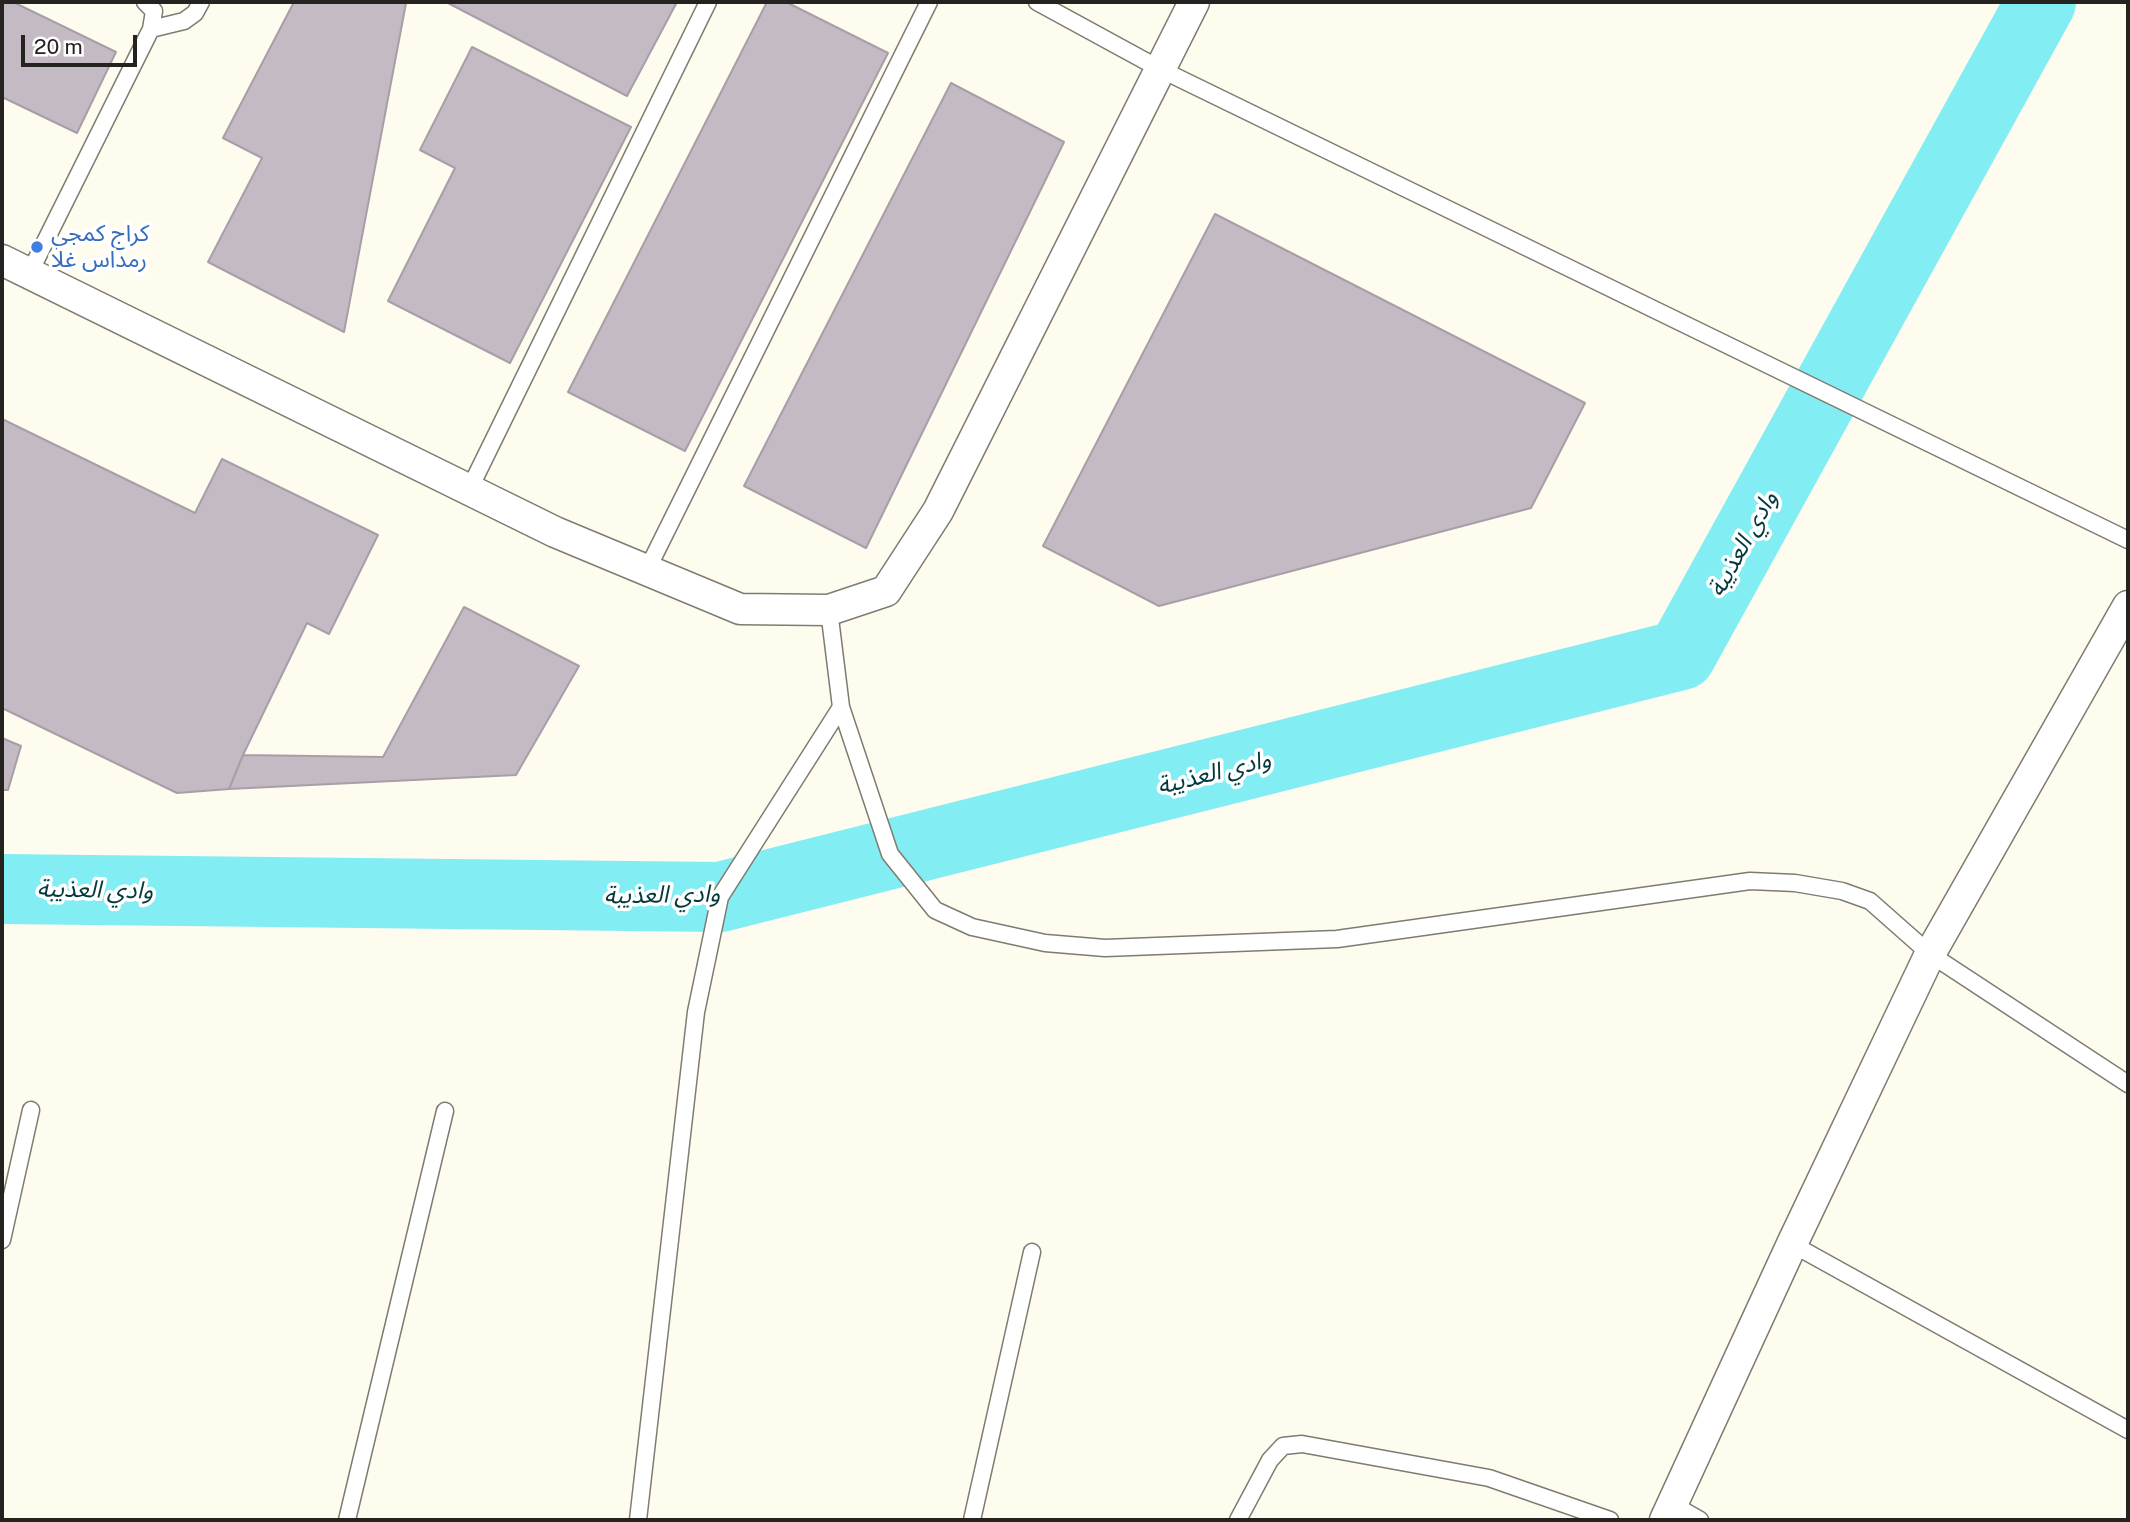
<!DOCTYPE html>
<html>
<head>
<meta charset="utf-8">
<style>
  body { margin:0 }
  #map { position:relative; width:2130px; height:1522px; overflow:hidden; background:#fefbef; font-family:"Public Sans",sans-serif }
  canvas { display:block }
  .frame { position:absolute; inset:0; border:4px solid #24231f; pointer-events:none }
  .scale { position:absolute; left:21px; top:35px; width:116px; height:32px; box-sizing:border-box; border:4px solid #24231f; border-top:0; padding-left:9px; font-size:21px; line-height:24px; white-space:nowrap; color:#24231f; -webkit-text-stroke:5px #fff; paint-order:stroke }
</style>
</head>
<body>
<div id="map">
<canvas width="2130" height="1522"></canvas>
<div class="frame"></div>
<div class="scale">20 m</div>
</div>
<script>
const ctx = document.querySelector('canvas').getContext('2d');
ctx.lineJoin = 'round';
const toPath = rows => new Path2D(rows.map(r => 'M' + r).join(''));
function strokePath(path, color, width, dash) { ctx.strokeStyle = color; ctx.lineWidth = width; ctx.lineCap = dash ? 'butt' : 'round'; ctx.setLineDash(dash || []); ctx.stroke(path); }
function fill(path, color) { ctx.fillStyle = color; ctx.fill(path, 'evenodd'); }
function drawText(font, color, halo, rows, align = 'center') {
  ctx.font = font + ' "Public Sans","Noto Sans Arabic",sans-serif'; ctx.lineWidth = 7; ctx.setLineDash([]); ctx.textBaseline = 'middle'; ctx.strokeStyle = halo; ctx.fillStyle = color; for (const [text, x, y, turn = 0] of rows) {
    ctx.save(); ctx.translate(x, y); ctx.rotate((+turn || 0) * Math.PI / 180); ctx.textAlign = isNaN(turn) ? turn : align; if (halo) ctx.strokeText(text, 0, 0); ctx.fillText(text, 0, 0); ctx.restore();
  }
}
const river = toPath([
  [2,889,720,897,1681,655,2041,2]
]);
const building = toPath([
  [2,2,13,2,116,52,77,133,2,97,2,2],
  [294,2,406,3,344,332,208,262,262,158,223,138,294,2],
  [446,2,677,2,627,96,446,2],
  [767,2,786,2,888,53,685,451,568,392,767,2],
  [472,47,631,127,510,363,388,301,455,168,420,150,472,47],
  [951,83,1064,142,866,548,744,486,951,83],
  [1215,214,1585,403,1531,508,1159,606,1043,546,1215,214],
  [2,419,195,513,222,459,378,535,329,634,307,623,243,755,229,789,177,793,2,708,2,419],
  [464,607,579,666,516,775,229,789,243,755,383,757,464,607],
  [2,738,21,746,8,790,2,790,2,738]
]);
const lane = toPath([
  [1037,2,1160,69,2128,540],
  [151,29,184,21,195,13,201,2],
  [29,274,151,29,154,11,145,2],
  [469,490,708,2],
  [647,570,929,2],
  [829,610,841,707,890,854,935,910,972,927,1045,943,1105,948,1337,939,1750,881,1795,883,1842,891,1870,901,1930,954,2128,1084],
  [2,1240,31,1110],
  [1792,1244,2128,1430],
  [1672,1504,1700,1520],
  [347,1520,445,1111],
  [638,1520,696,1012,720,897,841,707],
  [972,1520,1032,1252],
  [1238,1520,1270,1460,1283,1446,1302,1444,1489,1478,1610,1520]
]);
const street = toPath([
  [2,260,555,532,740,609,829,610,886,591,938,511,1194,2],
  [1665,1520,1792,1244,1930,954,2128,606]
]);
const markers = [
  [37,247,7,"#3f7fe0"]
];
const shopNames = [
  ["كراج كمجي",51,234],
  ["رمداس غلا",51,260]
];
const waterNames = [
  ["وادي العذيبة",1743,544,-61],
  ["وادي العذيبة",1214,773,-14],
  ["وادي العذيبة",95,890,1],
  ["وادي العذيبة",662,895,-1]
];
strokePath(river, '#82edf3', 70);
fill(building, '#c4bac3');
strokePath(building, '#a89ea7', 2);
strokePath(lane, '#7e7b71', 19);
strokePath(street, '#7e7b71', 33);
strokePath(lane, '#fff', 16);
strokePath(street, '#fff', 30);
for (const [x, y, r, color] of markers) { const dot = new Path2D(); dot.arc(x, y, r, 0, 2 * Math.PI); ctx.fillStyle = color; ctx.fill(dot); strokePath(dot, '#fff', 2.5); }
drawText('23px', '#366cbe', '#fff', shopNames, 'left');
drawText('italic 24px', '#03393c', '#fff', waterNames);
</script>
</body>
</html>
